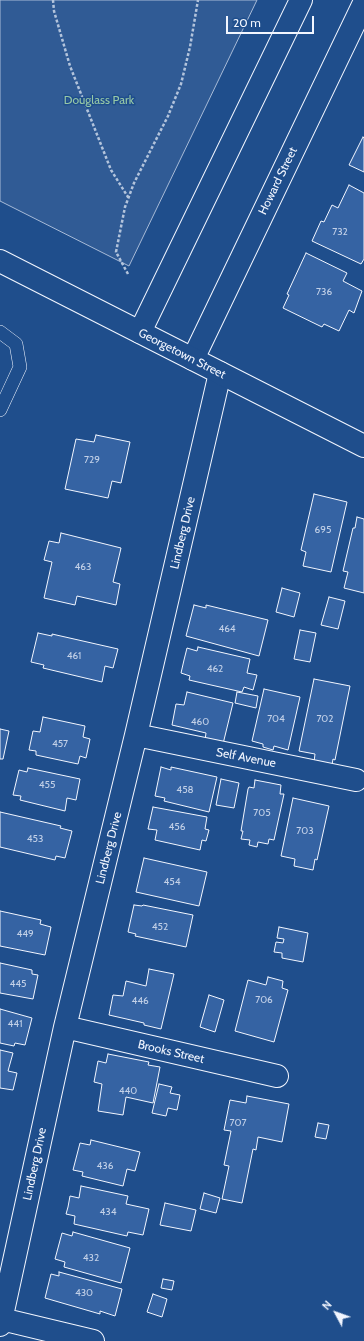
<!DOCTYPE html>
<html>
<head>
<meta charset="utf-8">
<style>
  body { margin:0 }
  #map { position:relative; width:364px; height:1341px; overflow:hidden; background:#1f4e8c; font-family:Cabin,sans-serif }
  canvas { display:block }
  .north { position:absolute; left:316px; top:1293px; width:40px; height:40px; -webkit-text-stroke:3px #1f4e8c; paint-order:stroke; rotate:311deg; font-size:11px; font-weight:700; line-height:16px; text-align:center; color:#f2f6ff }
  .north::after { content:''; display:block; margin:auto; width:14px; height:18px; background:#f2f6ff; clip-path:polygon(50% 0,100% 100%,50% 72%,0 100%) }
  .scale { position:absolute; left:226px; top:16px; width:88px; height:18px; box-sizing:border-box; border:2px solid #f2f6ff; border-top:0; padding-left:5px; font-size:12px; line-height:14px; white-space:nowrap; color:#f2f6ff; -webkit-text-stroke:3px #1f4e8c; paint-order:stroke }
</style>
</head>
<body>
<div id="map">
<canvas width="364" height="1341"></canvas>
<div class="north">N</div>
<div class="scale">20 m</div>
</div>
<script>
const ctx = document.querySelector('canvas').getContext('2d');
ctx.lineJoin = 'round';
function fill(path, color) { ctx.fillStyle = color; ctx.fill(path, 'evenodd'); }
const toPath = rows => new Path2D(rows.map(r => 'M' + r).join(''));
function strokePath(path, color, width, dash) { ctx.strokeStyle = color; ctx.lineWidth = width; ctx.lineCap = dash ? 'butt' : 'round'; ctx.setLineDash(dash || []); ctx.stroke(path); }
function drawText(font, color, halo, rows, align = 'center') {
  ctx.font = font + ' Cabin,sans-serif'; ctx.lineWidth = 3; ctx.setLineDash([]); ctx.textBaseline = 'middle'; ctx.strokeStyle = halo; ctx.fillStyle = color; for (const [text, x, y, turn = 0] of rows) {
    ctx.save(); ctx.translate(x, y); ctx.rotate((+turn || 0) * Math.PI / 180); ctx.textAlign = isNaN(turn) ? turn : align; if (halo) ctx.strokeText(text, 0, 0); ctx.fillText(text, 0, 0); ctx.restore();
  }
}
const built = toPath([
  [0,0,257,0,129,266,0,201,0,0]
]);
const building = toPath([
  [363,137,364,138,364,172,349,165,363,137],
  [349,185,364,193,364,259,361,264,312,241,321,221,324,222,332,205,338,208,349,185],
  [306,253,347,273,343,281,362,291,354,313,349,310,339,331,324,324,322,327,283,308,289,295,287,294,306,253],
  [96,435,130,442,121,483,112,481,108,498,65,489,76,439,94,442,96,435],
  [314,494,347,502,331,572,303,566,306,552,301,550,314,494],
  [357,517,364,519,364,593,344,588,348,572,343,571,353,528,355,528,357,517],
  [61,533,121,548,113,582,120,584,116,605,77,596,75,605,44,598,52,562,44,560,49,541,59,543,61,533],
  [282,588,300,593,294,617,276,612,282,588],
  [329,597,345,601,338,629,321,625,329,597],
  [194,605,206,608,206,605,268,620,259,656,186,636,194,605],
  [300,630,316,633,310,662,294,659,300,630],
  [38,633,52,636,52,634,118,649,113,668,105,666,102,682,43,668,44,665,31,662,38,633],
  [198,647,250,659,247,673,257,675,253,690,244,687,242,692,189,680,190,676,181,673,184,660,187,648,197,651,198,647],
  [314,679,350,686,335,760,333,759,332,765,314,762,315,754,299,751,314,679],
  [264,689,300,697,288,750,274,746,273,750,263,747,263,744,252,741,264,689],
  [187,692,233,703,223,744,205,740,206,733,172,725,176,704,184,705,187,692],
  [237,692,258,696,256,708,235,703,237,692],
  [43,717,85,726,83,737,90,739,86,758,80,756,78,764,36,755,36,751,29,750,33,731,40,732,43,717],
  [0,729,9,731,3,759,0,759,0,729],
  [161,767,171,770,171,767,217,777,209,812,164,801,165,798,155,796,161,767],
  [28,768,80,779,76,800,67,798,65,811,20,800,21,796,13,795,19,770,27,772,28,768],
  [221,779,239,783,234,808,216,805,221,779],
  [255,780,281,785,280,794,284,794,274,840,269,839,268,844,258,842,257,847,249,845,250,840,241,839,243,831,241,831,248,789,249,787,254,788,255,780],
  [293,798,329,806,317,860,315,859,313,870,294,866,295,859,281,856,293,798],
  [153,807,207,817,205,829,209,830,206,841,202,840,200,850,155,840,157,830,148,829,153,807],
  [0,812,61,826,60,828,72,831,65,858,56,856,55,860,0,847,0,812],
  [144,858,207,872,199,906,136,892,144,858],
  [134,905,142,906,143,905,193,915,186,947,135,936,136,934,128,932,134,905],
  [0,911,41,920,40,924,51,927,45,955,0,946,0,911],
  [279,927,308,933,303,962,282,958,282,953,274,952,276,942,283,943,284,939,277,938,279,927],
  [0,963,32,970,32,974,38,975,33,999,0,993,0,963],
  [149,969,174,974,161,1029,144,1025,144,1023,109,1015,113,995,123,996,126,981,146,986,149,969],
  [268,977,283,981,282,988,288,990,274,1042,235,1031,248,980,266,985,268,977],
  [209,995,224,1000,215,1032,200,1027,209,995],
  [0,1009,32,1018,25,1045,15,1043,14,1046,0,1043,0,1009],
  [0,1050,13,1053,8,1071,17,1073,13,1090,0,1088,0,1050],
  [108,1054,149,1062,148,1065,160,1067,153,1103,126,1097,123,1115,98,1111,102,1084,94,1082,98,1061,106,1063,108,1054],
  [159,1084,172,1087,170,1093,180,1095,177,1110,168,1108,166,1116,152,1113,159,1084],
  [247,1096,289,1104,282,1142,258,1137,256,1150,253,1149,242,1203,222,1199,229,1166,224,1165,231,1131,224,1130,230,1100,246,1103,247,1096],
  [318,1123,329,1125,326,1139,315,1137,318,1123],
  [91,1140,140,1152,135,1171,127,1169,123,1186,82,1176,83,1172,73,1170,80,1143,90,1145,91,1140],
  [81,1186,128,1196,126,1204,149,1209,143,1235,128,1232,127,1236,74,1224,75,1216,66,1214,68,1207,70,1196,79,1198,81,1186],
  [204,1193,220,1198,216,1213,200,1209,204,1193],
  [165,1203,196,1210,191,1231,160,1225,165,1203],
  [73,1232,130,1248,121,1283,64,1267,65,1262,55,1259,62,1233,72,1236,73,1232],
  [59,1272,122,1289,115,1316,100,1311,100,1314,45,1298,51,1274,59,1276,59,1272],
  [163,1279,174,1281,172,1290,161,1288,163,1279],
  [153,1294,167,1299,162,1317,147,1312,153,1294]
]);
const path = toPath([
  [53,0,54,11,70,66,111,170,128,197],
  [128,274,116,252,125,207,134,183,168,116,181,84,190,47,198,0]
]);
const lane = toPath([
  [0,332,16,344,20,367,0,410]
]);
const street = toPath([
  [140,332,301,0],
  [193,359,364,3],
  [136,735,356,780],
  [65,1027,277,1076],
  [1,1319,93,1341],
  [0,1325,65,1027,136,735,220,373]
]);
const primary = toPath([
  [0,261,364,446]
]);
const numberNames = [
  ["732",340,232],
  ["736",324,292],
  ["729",92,460],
  ["695",323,530],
  ["463",83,567],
  ["464",227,629],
  ["461",74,656],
  ["462",215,669],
  ["704",276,719],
  ["702",325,719],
  ["460",200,722],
  ["457",60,744],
  ["455",47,785],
  ["458",185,790],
  ["705",262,813],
  ["456",177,827],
  ["703",305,831],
  ["453",35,839],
  ["454",172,882],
  ["452",160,927],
  ["449",25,934],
  ["445",18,984],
  ["706",264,1000],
  ["446",140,1001],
  ["441",15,1024],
  ["440",128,1091],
  ["707",238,1123],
  ["436",105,1166],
  ["434",108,1212],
  ["432",91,1258],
  ["430",84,1293]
];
const parkNames = [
  ["Douglass Park",99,100]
];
const streetNames = [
  ["Howard Street",278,181,-64],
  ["Georgetown Street",182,354,27],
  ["Lindberg Drive",183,533,-77],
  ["Self Avenue",246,758,11],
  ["Lindberg Drive",109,848,-76],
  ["Brooks Street",171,1052,13],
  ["Lindberg Drive",35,1164,-78]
];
fill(built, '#305b95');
strokePath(built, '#a8bbd7', 1);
fill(building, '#3563a3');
strokePath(building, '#f2f6ff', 1);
strokePath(lane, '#f2f6ff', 14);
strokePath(street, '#f2f6ff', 24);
strokePath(primary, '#f2f6ff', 24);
strokePath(path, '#b3c4dc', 2.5, [3, 2]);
strokePath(lane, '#1f4e8c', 13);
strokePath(street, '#1f4e8c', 22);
strokePath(primary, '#1f4e8c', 22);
drawText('10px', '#c3d1e8', null, numberNames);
drawText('12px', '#97c8a6', '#1f4e8c', parkNames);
drawText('12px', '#f2f6ff', '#1f4e8c', streetNames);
</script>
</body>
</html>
